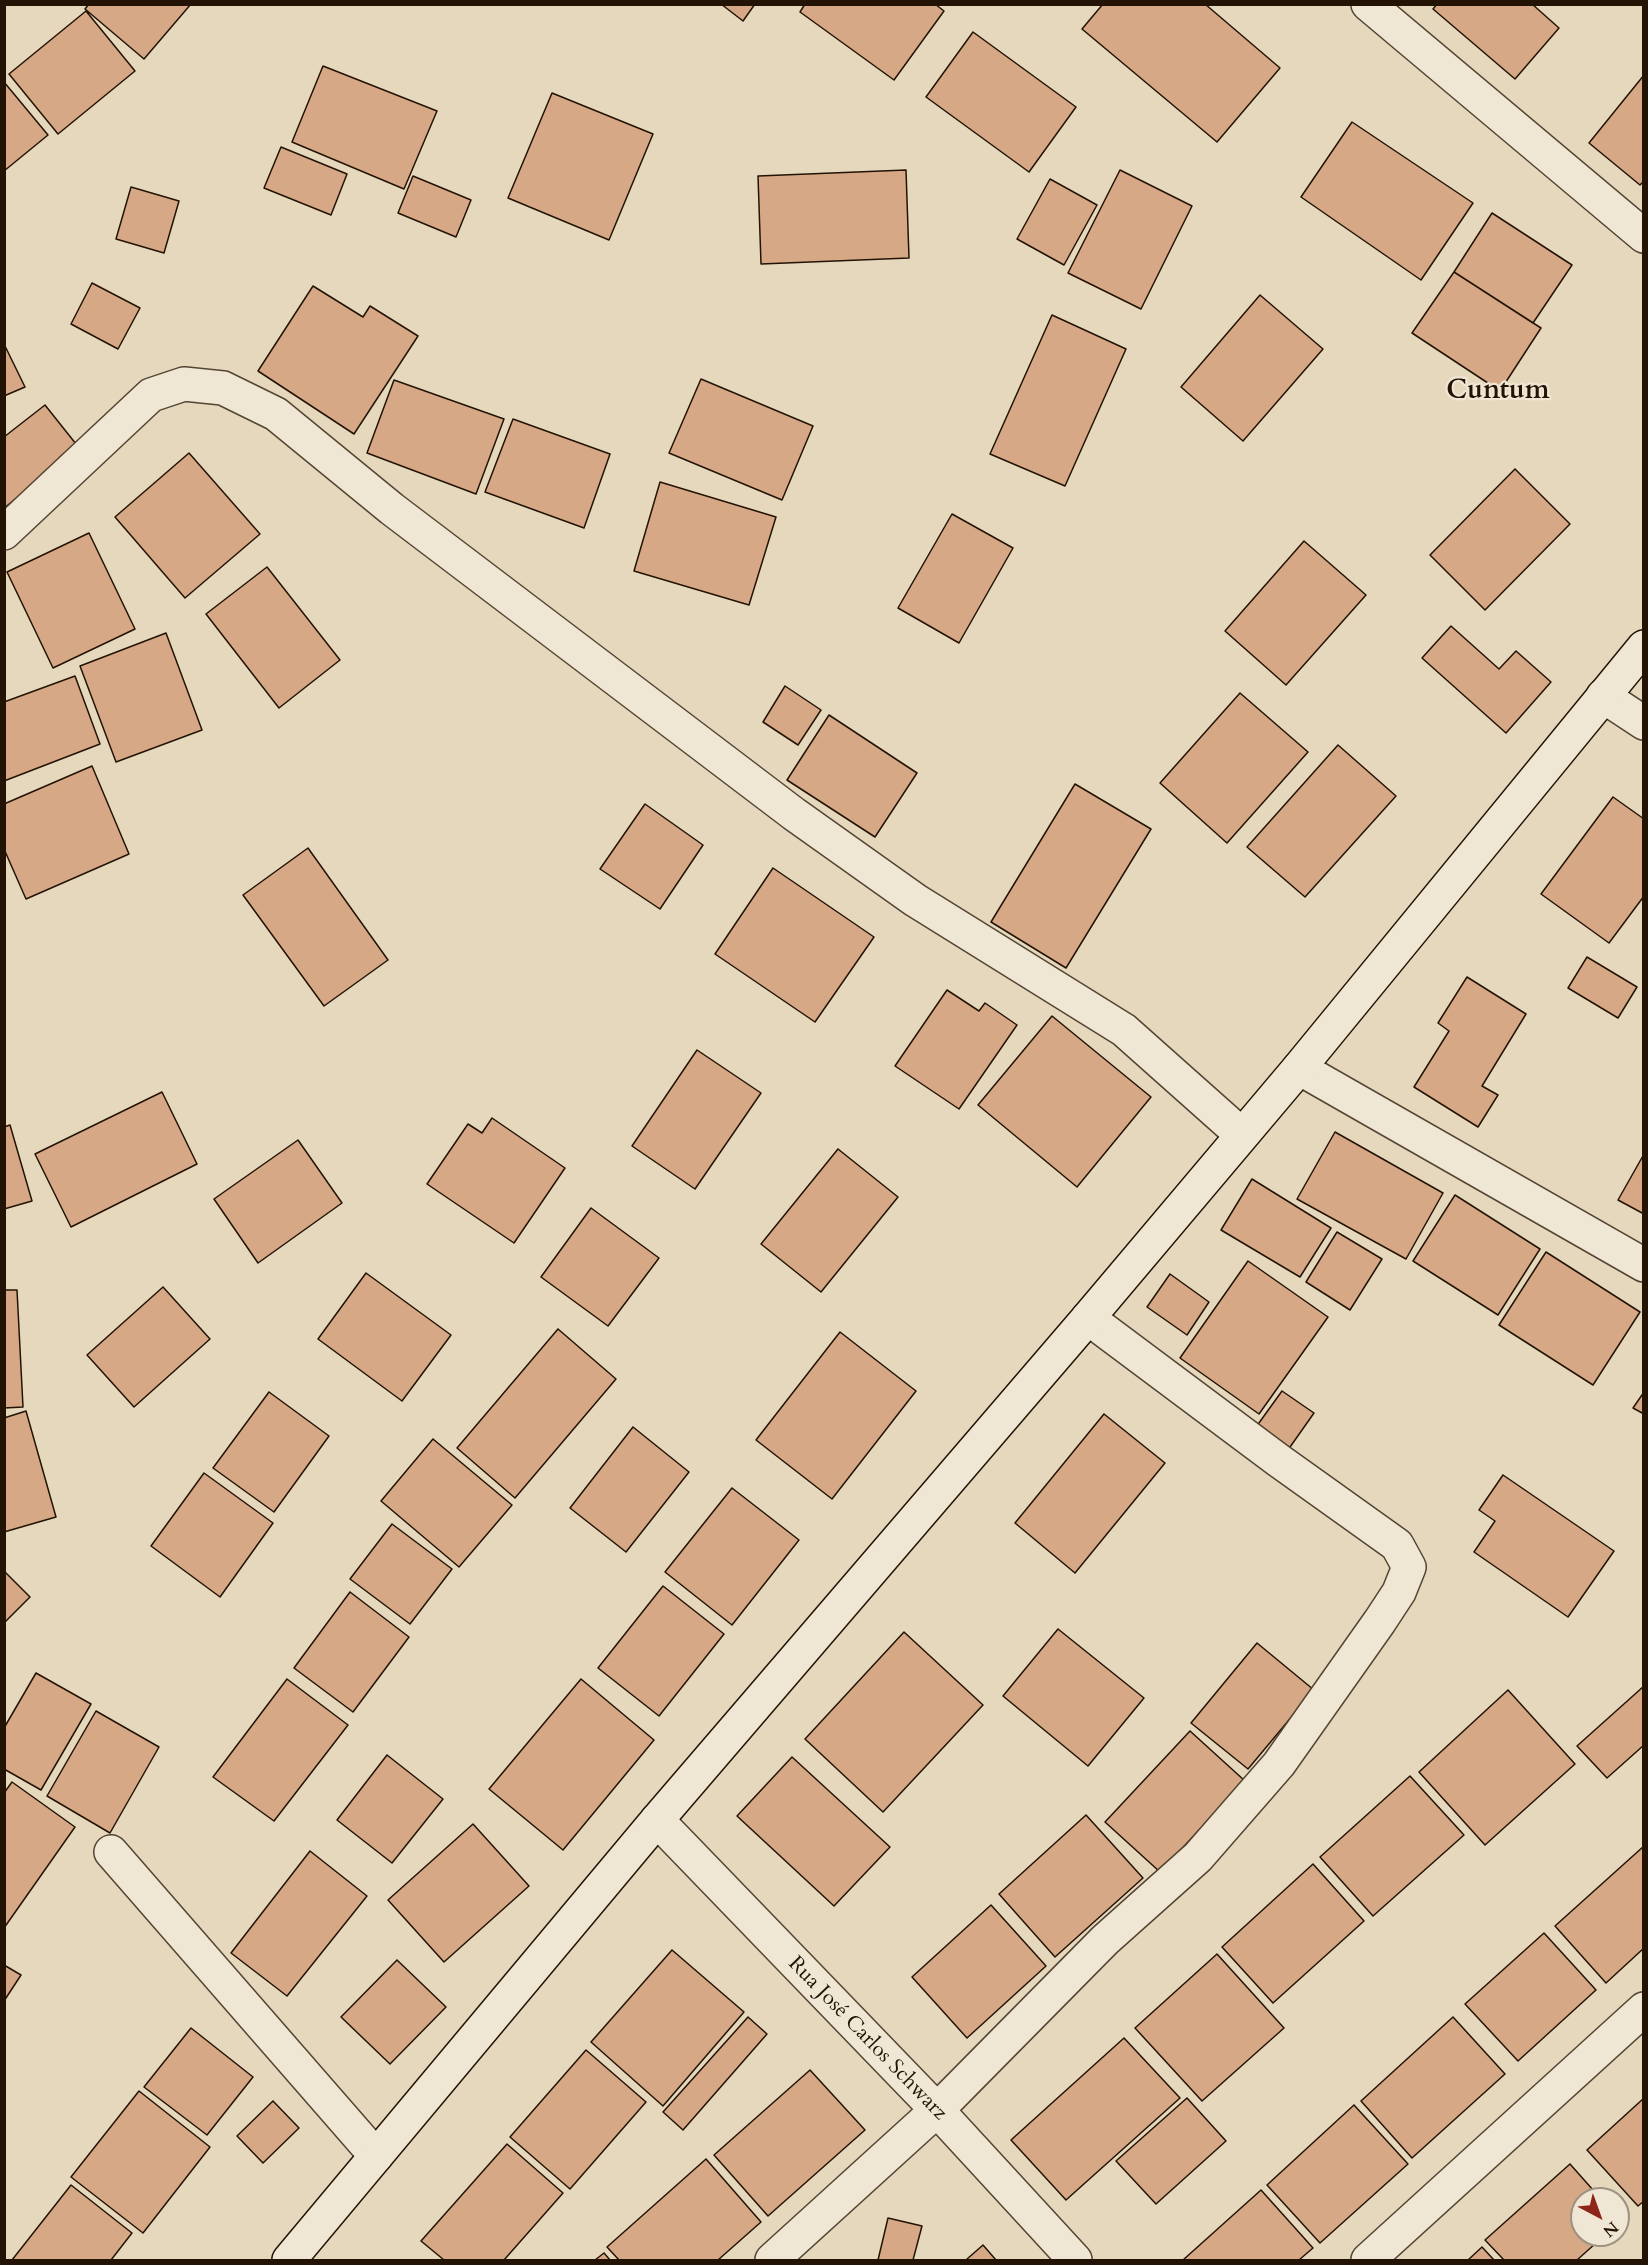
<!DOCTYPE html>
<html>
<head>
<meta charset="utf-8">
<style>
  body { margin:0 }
  #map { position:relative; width:1648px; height:2265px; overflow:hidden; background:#e6d8bc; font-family:Cardo,serif }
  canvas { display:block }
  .frame { position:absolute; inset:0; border:6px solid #231305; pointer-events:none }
  .north { position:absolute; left:1570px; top:2187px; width:60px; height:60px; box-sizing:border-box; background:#efe6d3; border:2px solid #9d9281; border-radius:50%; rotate:139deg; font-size:16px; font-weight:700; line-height:24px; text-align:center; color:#231305 }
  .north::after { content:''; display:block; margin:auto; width:21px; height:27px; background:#8f2418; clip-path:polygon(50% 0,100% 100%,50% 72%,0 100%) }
</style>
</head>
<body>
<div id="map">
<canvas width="1648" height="2265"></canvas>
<div class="frame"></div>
<div class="north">N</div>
</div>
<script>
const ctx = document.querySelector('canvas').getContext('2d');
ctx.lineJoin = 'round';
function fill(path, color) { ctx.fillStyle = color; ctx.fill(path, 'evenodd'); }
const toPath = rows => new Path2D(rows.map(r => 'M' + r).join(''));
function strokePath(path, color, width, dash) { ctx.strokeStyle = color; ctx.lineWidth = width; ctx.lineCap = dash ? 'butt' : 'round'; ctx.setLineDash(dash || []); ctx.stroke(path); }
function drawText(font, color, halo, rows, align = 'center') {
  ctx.font = font + ' Cardo,serif'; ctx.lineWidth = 4.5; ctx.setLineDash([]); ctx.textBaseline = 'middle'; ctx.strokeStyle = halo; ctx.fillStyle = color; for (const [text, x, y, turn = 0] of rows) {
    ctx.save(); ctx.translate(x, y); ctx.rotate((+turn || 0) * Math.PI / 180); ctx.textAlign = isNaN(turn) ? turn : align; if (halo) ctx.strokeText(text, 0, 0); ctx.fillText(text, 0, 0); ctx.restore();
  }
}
const building = toPath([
  [89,4,191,4,144,59,85,9,89,4],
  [721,4,755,4,743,21,721,4],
  [805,4,935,4,944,11,894,80,800,12,805,4],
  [1103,4,1205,4,1280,68,1217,142,1082,29,1103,4],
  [1437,4,1532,4,1559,28,1515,79,1433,9,1437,4],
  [86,11,135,71,58,134,9,74,86,11],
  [973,32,1076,107,1029,172,926,97,973,32],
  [323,66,437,111,404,189,292,142,323,66],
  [1644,75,1644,181,1640,185,1589,143,1644,75],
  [4,82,48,135,4,171,4,82],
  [552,93,653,134,609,240,508,198,552,93],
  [1352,122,1473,203,1421,280,1301,197,1352,122],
  [281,147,347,174,331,215,264,188,281,147],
  [906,170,909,258,761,264,758,176,906,170],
  [1120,170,1192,206,1141,309,1068,273,1120,170],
  [413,176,471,200,456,237,398,213,413,176],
  [1050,179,1097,205,1064,265,1017,239,1050,179],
  [131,187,179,201,164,253,116,239,131,187],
  [1492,213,1572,265,1533,323,1454,272,1492,213],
  [1454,272,1541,328,1500,391,1412,333,1454,272],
  [92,283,140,308,118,349,71,324,92,283],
  [313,286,363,317,370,306,418,336,354,434,258,371,313,286],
  [1260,295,1323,349,1243,441,1181,387,1260,295],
  [1052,315,1126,349,1065,486,990,454,1052,315],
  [4,344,25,387,4,396,4,344],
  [701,379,813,426,782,500,669,453,701,379],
  [394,380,504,419,476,494,367,453,394,380],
  [45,405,80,449,4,508,4,437,45,405],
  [513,419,610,454,584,528,485,492,513,419],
  [189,453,260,534,185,598,115,517,189,453],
  [1515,469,1570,524,1485,610,1430,555,1515,469],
  [660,482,776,517,749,605,634,571,660,482],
  [952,514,1013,548,959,643,898,608,952,514],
  [89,533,135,629,53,668,7,572,89,533],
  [1304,541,1366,595,1286,685,1225,631,1304,541],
  [267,567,340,660,279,708,206,614,267,567],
  [1451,626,1499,669,1516,651,1551,682,1506,733,1422,658,1451,626],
  [166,633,202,730,116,762,80,666,166,633],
  [75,676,100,744,4,781,4,702,75,676],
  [785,686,821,710,798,745,763,722,785,686],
  [1240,693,1308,752,1227,843,1160,783,1240,693],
  [829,715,917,773,875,837,787,780,829,715],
  [1338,745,1396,796,1305,897,1247,847,1338,745],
  [92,766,129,854,26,899,4,849,4,804,92,766],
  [1075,784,1151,829,1066,968,991,922,1075,784],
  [1613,797,1644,819,1644,896,1609,943,1541,894,1613,797],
  [645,804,703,845,660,909,600,869,645,804],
  [308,848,388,960,324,1006,243,895,308,848],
  [773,868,874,937,815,1022,715,954,773,868],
  [1587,957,1637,987,1618,1018,1568,988,1587,957],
  [1467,977,1526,1014,1482,1086,1498,1095,1478,1127,1414,1087,1449,1031,1438,1023,1467,977],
  [947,990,979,1011,985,1003,1017,1025,959,1109,895,1066,947,990],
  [1052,1016,1151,1097,1077,1187,978,1105,1052,1016],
  [697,1050,761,1093,695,1189,632,1146,697,1050],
  [162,1092,197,1164,71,1227,35,1154,162,1092],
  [492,1118,565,1168,514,1243,427,1184,468,1124,482,1133,492,1118],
  [10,1125,32,1201,4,1209,4,1127,10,1125],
  [1335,1132,1443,1193,1406,1259,1297,1199,1335,1132],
  [298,1140,342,1203,258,1263,214,1199,298,1140],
  [838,1149,898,1197,821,1292,761,1244,838,1149],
  [1644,1154,1644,1214,1618,1200,1644,1154],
  [1252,1179,1331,1228,1300,1277,1221,1230,1252,1179],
  [1455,1195,1540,1249,1498,1315,1413,1261,1455,1195],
  [591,1208,659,1258,608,1326,541,1277,591,1208],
  [1337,1232,1382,1259,1350,1310,1306,1282,1337,1232],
  [1546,1252,1640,1312,1593,1385,1499,1325,1546,1252],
  [1248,1261,1328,1317,1259,1414,1180,1358,1248,1261],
  [366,1273,451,1335,402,1401,318,1339,366,1273],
  [1170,1274,1209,1302,1187,1335,1147,1307,1170,1274],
  [163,1287,210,1339,134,1407,87,1355,163,1287],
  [4,1290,17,1290,23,1407,4,1408,4,1290],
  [558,1329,616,1379,515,1498,457,1448,558,1329],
  [840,1332,916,1391,832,1499,756,1440,840,1332],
  [1282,1391,1314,1413,1283,1457,1251,1434,1282,1391],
  [269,1392,329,1436,274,1512,213,1468,269,1392],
  [1644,1392,1644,1414,1633,1408,1644,1392],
  [26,1411,56,1517,4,1532,4,1418,26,1411],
  [1104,1414,1165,1463,1075,1573,1015,1523,1104,1414],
  [633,1427,689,1472,626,1552,570,1508,633,1427],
  [433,1439,512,1505,459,1567,381,1501,433,1439],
  [204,1473,273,1523,220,1597,151,1546,204,1473],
  [1503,1475,1614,1551,1568,1617,1474,1552,1495,1521,1479,1510,1503,1475],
  [732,1488,799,1540,732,1625,665,1572,732,1488],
  [392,1524,452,1569,410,1624,350,1579,392,1524],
  [4,1571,30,1597,4,1623,4,1571],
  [663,1586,724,1634,659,1716,598,1668,663,1586],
  [350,1592,409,1637,353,1712,294,1668,350,1592],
  [1058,1629,1144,1698,1088,1766,1003,1696,1058,1629],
  [904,1632,983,1705,883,1812,805,1739,904,1632],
  [1257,1643,1314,1690,1248,1769,1191,1723,1257,1643],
  [36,1673,91,1704,41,1790,4,1769,4,1728,36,1673],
  [287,1679,348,1725,274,1821,213,1777,287,1679],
  [581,1679,654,1740,563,1850,489,1789,581,1679],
  [1644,1686,1644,1745,1607,1778,1577,1746,1644,1686],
  [1508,1690,1575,1764,1485,1845,1419,1772,1508,1690],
  [96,1711,159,1747,110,1833,47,1796,96,1711],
  [1190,1731,1245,1781,1160,1872,1105,1822,1190,1731],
  [387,1755,443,1799,392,1863,337,1820,387,1755],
  [792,1757,890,1847,834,1906,737,1816,792,1757],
  [1410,1776,1464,1835,1373,1916,1320,1857,1410,1776],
  [12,1782,75,1827,4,1928,4,1793,12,1782],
  [1086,1815,1143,1878,1055,1957,999,1894,1086,1815],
  [473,1824,529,1886,444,1962,388,1900,473,1824],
  [1644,1846,1644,1948,1606,1983,1555,1926,1644,1846],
  [310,1851,367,1896,287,1996,231,1953,310,1851],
  [1313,1864,1364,1921,1273,2003,1222,1947,1313,1864],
  [991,1905,1046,1966,967,2038,912,1977,991,1905],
  [1544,1933,1596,1990,1518,2061,1465,2004,1544,1933],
  [672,1950,744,2012,663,2106,591,2042,672,1950],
  [1217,1954,1284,2028,1202,2101,1135,2028,1217,1954],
  [397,1960,446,2007,390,2064,341,2017,397,1960],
  [4,1965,21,1975,4,2001,4,1965],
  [748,2017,767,2034,683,2130,663,2112,748,2017],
  [1453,2017,1505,2074,1412,2158,1361,2101,1453,2017],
  [191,2028,253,2077,207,2135,144,2087,191,2028],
  [1124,2038,1180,2098,1066,2200,1011,2140,1124,2038],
  [586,2050,646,2102,570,2189,510,2137,586,2050],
  [810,2070,865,2130,768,2216,714,2155,810,2070],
  [139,2091,210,2147,143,2233,71,2177,139,2091],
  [1187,2098,1226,2141,1156,2204,1116,2161,1187,2098],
  [1644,2098,1644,2201,1638,2206,1587,2150,1644,2098],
  [273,2101,299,2128,263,2163,237,2136,273,2101],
  [1354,2105,1408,2164,1320,2243,1267,2185,1354,2105],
  [507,2144,563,2193,504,2260,444,2260,421,2241,507,2144],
  [706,2159,761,2222,718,2260,619,2260,607,2247,706,2159],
  [1570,2164,1601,2199,1582,2199,1582,2235,1605,2235,1577,2260,1504,2260,1485,2240,1570,2164],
  [71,2185,132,2233,111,2260,12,2260,71,2185],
  [1261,2190,1313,2248,1299,2260,1183,2260,1261,2190],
  [888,2218,922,2226,913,2260,878,2260,888,2218],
  [983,2245,996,2260,969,2260,967,2259,983,2245],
  [1482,2247,1494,2260,1468,2260,1482,2247],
  [604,2253,610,2260,595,2260,604,2253]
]);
const street = toPath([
  [1368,4,1644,236],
  [4,533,151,395,184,384,223,388,276,414,392,509,794,814,915,900,1124,1030,1242,1135],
  [1603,696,1644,723],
  [1299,1068,1644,1265],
  [657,1820,937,2110,1075,2260],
  [111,1852,376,2156],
  [772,2260,937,2110,1105,1940,1198,1857,1279,1764,1380,1621,1399,1592,1409,1567,1397,1545,1278,1460,1088,1318],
  [1368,2260,1644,2009]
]);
const secondary = toPath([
  [289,2260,657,1820,1088,1318,1299,1068,1644,647]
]);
const streetNames = [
  ["Rua José Carlos Schwarz",867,2039,46]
];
const districtNames = [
  ["Cuntum",1498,392]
];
fill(building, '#d6a885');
strokePath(building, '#231305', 1.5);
strokePath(street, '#544433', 36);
strokePath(secondary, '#231305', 36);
strokePath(street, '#efe6d3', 33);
strokePath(secondary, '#efe6d3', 33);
drawText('21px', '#231305', '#efe6d3', streetNames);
drawText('bold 27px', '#231305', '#efe6d3', districtNames);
</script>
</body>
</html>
